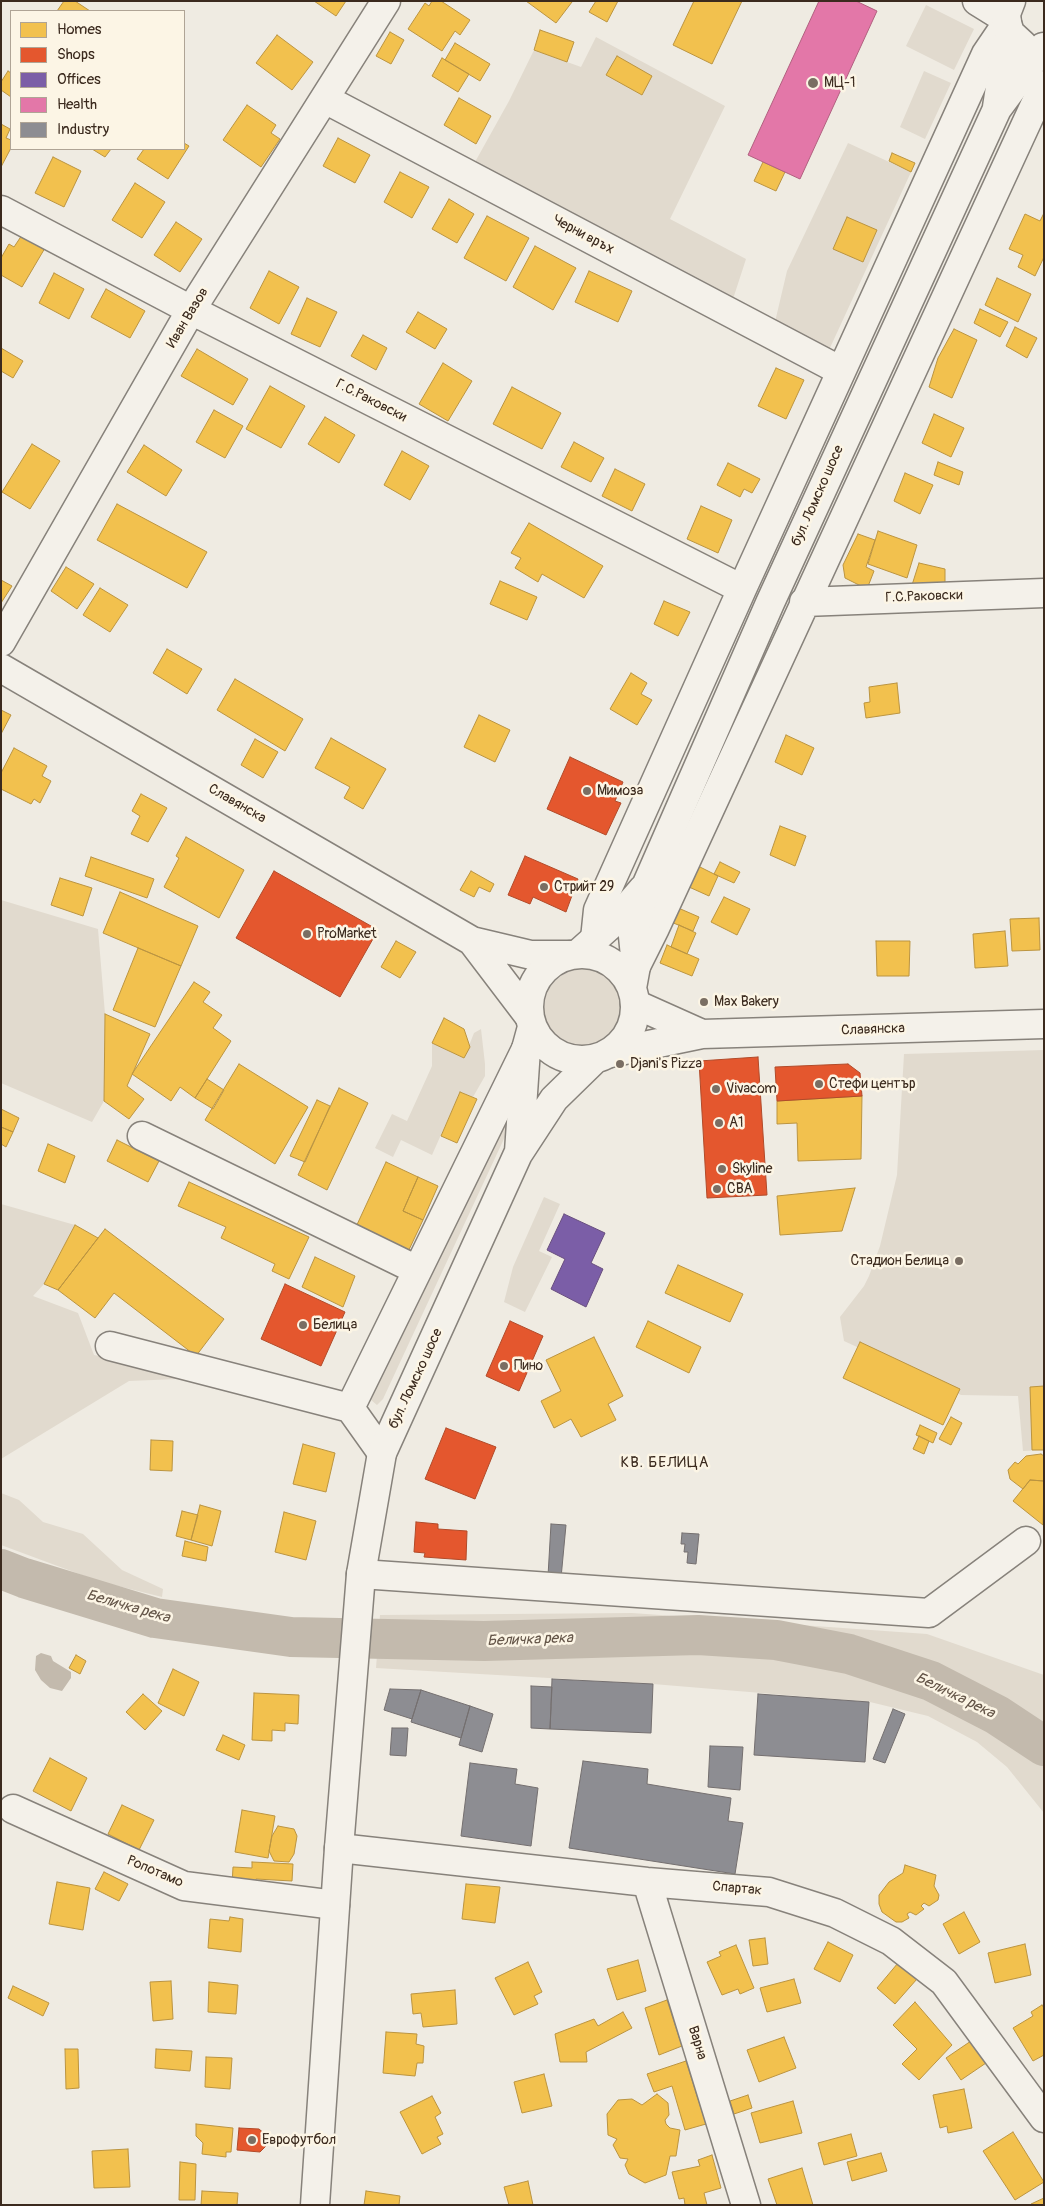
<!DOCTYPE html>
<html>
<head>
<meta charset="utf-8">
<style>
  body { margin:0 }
  #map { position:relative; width:1045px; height:2206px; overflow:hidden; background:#efebe2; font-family:Pangolin,sans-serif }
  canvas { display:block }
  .frame { position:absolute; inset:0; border:2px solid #3b2a1e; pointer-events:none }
  .legend { position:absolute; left:10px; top:10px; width:175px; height:140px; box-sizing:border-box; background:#fcf5e5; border:1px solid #afa495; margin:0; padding:6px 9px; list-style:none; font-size:15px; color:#3b2a1e }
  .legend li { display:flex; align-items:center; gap:10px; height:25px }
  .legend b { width:25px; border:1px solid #afa495 }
</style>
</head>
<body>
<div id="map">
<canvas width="1045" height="2206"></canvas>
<div class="frame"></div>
<ul class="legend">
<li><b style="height:14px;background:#f2c14e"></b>Homes</li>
<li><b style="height:14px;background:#e4572e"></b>Shops</li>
<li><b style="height:14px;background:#7b5ea7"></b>Offices</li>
<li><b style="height:14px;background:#e377a8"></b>Health</li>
<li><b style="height:14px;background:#8d8d92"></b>Industry</li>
</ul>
</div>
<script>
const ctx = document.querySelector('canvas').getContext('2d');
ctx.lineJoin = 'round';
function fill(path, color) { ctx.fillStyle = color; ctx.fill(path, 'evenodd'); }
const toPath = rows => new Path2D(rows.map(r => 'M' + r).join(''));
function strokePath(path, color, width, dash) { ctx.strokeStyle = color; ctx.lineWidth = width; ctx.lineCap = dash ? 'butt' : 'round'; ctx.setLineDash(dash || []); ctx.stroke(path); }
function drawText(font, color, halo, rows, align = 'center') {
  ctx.font = font + ' Pangolin,sans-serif'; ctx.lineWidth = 5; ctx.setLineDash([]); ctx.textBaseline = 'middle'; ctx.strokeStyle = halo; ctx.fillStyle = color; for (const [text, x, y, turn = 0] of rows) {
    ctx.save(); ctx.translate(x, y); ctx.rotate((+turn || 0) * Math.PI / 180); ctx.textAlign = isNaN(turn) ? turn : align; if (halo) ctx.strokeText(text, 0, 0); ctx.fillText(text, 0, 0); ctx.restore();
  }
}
const green = toPath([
  [926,5,974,29,954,70,906,46],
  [596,37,725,106,670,219,746,259,733,299,475,162,509,101,534,50,581,67],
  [924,71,951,83,925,139,900,127],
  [848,143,911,172,829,350,775,322,787,271],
  [1,900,98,929,105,1014,104,1101,92,1122,1,1083],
  '544 1008a39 39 0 1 1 78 0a39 39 0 1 1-78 0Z',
  [481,1029,485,1064,485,1076,473,1097,460,1092,432,1155,401,1140,393,1157,375,1148,392,1114,407,1121,432,1066,432,1043,464,1058,474,1033],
  [1044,1050,1044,1450,1023,1451,1018,1396,961,1395,844,1341,840,1317,864,1286,869,1276,880,1246,897,1175,904,1054],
  [511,1105,509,1128,383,1399,377,1405,371,1400,370,1391],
  [544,1197,560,1204,539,1251,552,1257,525,1312,504,1302,513,1267],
  [1,1204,75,1225,44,1284,33,1296,78,1313,94,1355,179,1371,178,1379,129,1381,1,1459],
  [1,1493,19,1500,43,1522,83,1534,122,1570,163,1589,162,1597,98,1581,1,1545],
  [632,1613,927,1634,1044,1675,1044,1813,1007,1767,977,1742,928,1716,870,1702,653,1684,376,1668,380,1615]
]);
const water = toPath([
  [41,1653,51,1656,53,1661,71,1672,71,1678,62,1691,50,1688,41,1680,35,1670,36,1656]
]);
const homes = toPath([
  [64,1,75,1,90,11,57,11,64,1],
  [314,1,346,1,336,16,314,1],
  [432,1,441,1,470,20,460,35,455,31,442,51,408,29,425,3,429,6,432,1],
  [526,1,571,1,572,2,556,23,526,1],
  [596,1,618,1,607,22,589,12,596,1],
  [694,1,742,1,712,64,673,45,694,1],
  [540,30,574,42,567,62,534,50,540,30],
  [390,32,404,40,391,64,376,56,390,32],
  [277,35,313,62,292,90,256,63,277,35],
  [455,43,490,64,480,81,445,60,455,43],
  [617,56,652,76,642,95,606,75,617,56],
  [442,58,469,74,458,92,432,76,442,58],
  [8,71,11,73,11,97,1,90,1,82,8,71],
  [459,98,491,116,476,144,444,125,459,98],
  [247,105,276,125,271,133,280,139,261,167,223,140,247,105],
  [1,124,10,129,6,138,11,140,11,148,1,167,1,124],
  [338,138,370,155,355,183,323,166,338,138],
  [184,143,189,146,168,179,137,159,144,149,184,149,184,143],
  [92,149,111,149,105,157,92,149],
  [892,153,915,163,911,172,889,161,892,153],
  [53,157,81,171,64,207,35,193,53,157],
  [763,162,785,172,776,191,754,181,763,162],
  [400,172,429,187,412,218,384,202,400,172],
  [135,183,165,202,142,238,112,220,135,183],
  [449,199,474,214,457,243,432,229,449,199],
  [1044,213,1044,257,1035,276,1018,267,1023,255,1009,249,1025,214,1040,221,1044,213],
  [487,216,529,238,506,281,464,258,487,216],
  [847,217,877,230,863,262,833,249,847,217],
  [176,222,202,239,180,272,154,255,176,222],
  [22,235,45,248,22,287,1,275,1,258,9,244,14,247,22,235],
  [535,246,576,268,553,310,513,287,535,246],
  [269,271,299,287,279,324,250,308,269,271],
  [589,271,632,291,618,322,575,302,589,271],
  [54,273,84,289,69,319,39,303,54,273],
  [997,278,1031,294,1018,322,985,305,997,278],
  [106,289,145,311,130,338,91,317,106,289],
  [307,298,337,312,320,347,291,334,307,298],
  [980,309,1008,322,1000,337,974,323,980,309],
  [418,312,447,329,435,349,406,332,418,312],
  [1015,327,1037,338,1027,358,1006,346,1015,327],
  [954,329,977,340,952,398,929,387,938,358,954,329],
  [363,335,387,348,376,370,351,356,363,335],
  [1,348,23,361,13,378,1,371,1,348],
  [197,349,248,379,233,405,181,376,197,349],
  [443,363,472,381,448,421,419,404,443,363],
  [776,368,804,380,786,419,758,406,776,368],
  [270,386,305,406,281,448,246,429,270,386],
  [512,387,561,413,542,449,493,424,512,387],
  [214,410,243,426,225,458,196,442,214,410],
  [934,414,964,428,951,457,922,443,934,414],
  [325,417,355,435,339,463,308,444,325,417],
  [574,442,604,458,591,482,561,467,574,442],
  [32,444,60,461,30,509,2,492,32,444],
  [144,445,182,470,166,496,127,472,144,445],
  [402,451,429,466,410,500,384,485,402,451],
  [938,462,963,472,959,485,934,475,938,462],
  [728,463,760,479,752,493,744,489,740,497,717,485,728,463],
  [615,469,645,484,632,511,602,496,615,469],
  [905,473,933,485,920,514,894,501,905,473],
  [117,504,207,552,187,588,97,540,117,504],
  [701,506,732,520,718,553,687,539,701,506],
  [529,523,603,566,584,598,542,574,538,582,515,568,521,558,511,553,529,523],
  [878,531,917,545,907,578,868,564,878,531],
  [858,534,875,540,866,567,874,571,867,589,845,578,843,565,858,534],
  [919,563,945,569,945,587,912,585,919,563],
  [66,567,94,584,77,609,51,591,66,567],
  [1,580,12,586,1,603,1,580],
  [500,581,537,597,527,620,490,604,500,581],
  [100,588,128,605,110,632,83,615,100,588],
  [664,601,690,612,678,636,654,624,664,601],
  [167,649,202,669,187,694,153,673,167,649],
  [631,673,647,683,641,694,652,700,637,725,610,709,631,673],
  [235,679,303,719,285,751,217,710,235,679],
  [897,683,900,713,866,718,864,703,870,702,869,687,897,683],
  [1,710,11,715,1,734,1,710],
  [479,715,510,730,495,762,464,747,479,715],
  [786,735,814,748,802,775,775,762,786,735],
  [331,738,386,769,363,809,344,798,350,787,315,768,331,738],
  [255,739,278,752,263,778,241,765,255,739],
  [14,748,47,766,42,776,51,781,40,803,34,799,31,804,1,789,1,773,14,748],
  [141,794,167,808,148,842,131,834,140,816,132,811,141,794],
  [780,826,806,836,795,866,770,855,780,826],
  [186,837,244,870,219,918,164,887,179,858,176,856,186,837],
  [91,857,154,879,147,898,85,876,91,857],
  [720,862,740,872,734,883,714,874,720,862],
  [698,866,718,876,709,896,689,887,698,866],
  [471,871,494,884,490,892,479,887,474,897,460,890,471,871],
  [60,878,92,888,83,916,51,905,60,878],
  [120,892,198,926,181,966,103,933,120,892],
  [724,897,750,909,737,935,711,922,724,897],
  [676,907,699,917,693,931,671,922,676,907],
  [1039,918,1040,950,1012,951,1010,919,1039,918],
  [679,925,696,933,687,954,671,947,679,925],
  [1005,931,1008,966,975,968,973,934,1005,931],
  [396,941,416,952,400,978,381,967,396,941],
  [876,941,910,941,909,976,877,976,876,941],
  [667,945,699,959,692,976,660,963,667,945],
  [138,948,181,966,155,1027,113,1010,138,948],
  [194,982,210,992,203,1002,222,1015,213,1028,231,1041,195,1098,180,1087,171,1101,132,1074,194,982],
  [105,1014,150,1034,127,1086,144,1099,129,1119,104,1101,105,1014],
  [444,1018,464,1029,470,1047,464,1058,432,1043,444,1018],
  [239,1064,308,1107,275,1164,205,1120,239,1064],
  [207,1079,224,1090,213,1109,195,1098,207,1079],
  [339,1088,368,1103,327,1190,298,1175,339,1088],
  [460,1092,477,1099,457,1143,441,1136,460,1092],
  [862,1096,861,1159,798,1161,797,1123,777,1124,777,1101,862,1096],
  [317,1100,330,1106,305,1162,290,1156,317,1100],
  [1,1109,19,1118,13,1132,1,1127,1,1109],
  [1,1127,13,1132,6,1147,1,1144,1,1127],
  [117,1140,159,1161,148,1182,107,1161,117,1140],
  [48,1144,75,1156,65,1183,38,1171,48,1144],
  [386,1162,418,1177,403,1211,423,1220,407,1254,355,1229,386,1162],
  [418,1177,438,1186,423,1220,403,1211,418,1177],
  [189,1182,309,1237,289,1279,272,1271,275,1264,221,1238,226,1227,178,1206,189,1182],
  [855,1188,842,1231,780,1235,777,1196,855,1188],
  [75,1225,98,1238,58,1290,44,1284,75,1225],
  [105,1229,224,1319,196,1356,114,1293,95,1318,58,1290,105,1229],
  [315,1257,355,1276,343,1307,302,1287,315,1257],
  [678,1265,743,1294,730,1322,665,1293,678,1265],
  [648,1321,701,1347,689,1373,636,1347,648,1321],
  [594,1337,623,1396,608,1404,616,1420,581,1437,571,1419,554,1428,541,1401,561,1391,546,1360,594,1337],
  [860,1342,960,1389,943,1425,843,1378,860,1342],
  [1044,1386,1044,1450,1032,1450,1030,1387,1044,1386],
  [951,1417,962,1423,951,1445,939,1439,951,1417],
  [920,1425,937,1433,933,1443,916,1435,920,1425],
  [919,1436,929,1441,924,1454,913,1449,919,1436],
  [151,1440,173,1441,172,1471,150,1470,151,1440],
  [303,1444,335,1453,326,1492,293,1484,303,1444],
  [1041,1454,1044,1456,1044,1481,1030,1480,1023,1489,1010,1479,1008,1470,1015,1462,1018,1464,1026,1456,1041,1454],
  [1030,1480,1044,1481,1043,1525,1013,1501,1030,1480],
  [200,1505,221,1511,212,1546,191,1540,200,1505],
  [182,1511,198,1515,191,1540,176,1536,182,1511],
  [284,1512,316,1521,306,1560,275,1552,284,1512],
  [185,1541,208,1547,206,1561,182,1556,185,1541],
  [76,1655,86,1661,80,1674,69,1668,76,1655],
  [173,1669,199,1682,184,1716,158,1703,173,1669],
  [254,1693,299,1695,298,1724,285,1723,285,1731,272,1730,272,1741,252,1740,254,1693],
  [143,1694,162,1711,145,1730,126,1712,143,1694],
  [223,1735,245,1745,239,1760,216,1750,223,1735],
  [50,1758,87,1778,71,1811,33,1791,50,1758],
  [122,1805,154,1820,139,1850,108,1834,122,1805],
  [242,1810,275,1816,268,1858,235,1852,242,1810],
  [278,1826,294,1829,297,1836,294,1854,289,1862,274,1861,269,1851,272,1836,278,1826],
  [252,1862,293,1864,292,1881,256,1879,255,1886,232,1885,233,1867,252,1868,252,1862],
  [905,1865,936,1875,934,1886,939,1895,938,1900,929,1906,924,1903,921,1906,924,1909,916,1915,910,1912,907,1914,909,1918,902,1922,896,1922,882,1912,879,1904,879,1895,889,1882,903,1873,905,1865],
  [104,1872,128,1884,119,1901,95,1889,104,1872],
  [57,1882,90,1888,83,1930,49,1924,57,1882],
  [466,1884,500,1887,495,1923,462,1919,466,1884],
  [964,1912,980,1942,959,1954,943,1924,964,1912],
  [230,1917,243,1919,241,1952,208,1948,210,1919,229,1921,230,1917],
  [765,1938,768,1964,753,1966,749,1940,765,1938],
  [828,1942,853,1955,840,1982,814,1969,828,1942],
  [1025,1944,1031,1975,995,1983,988,1953,1025,1944],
  [736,1945,754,1988,740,1994,738,1989,722,1995,707,1962,721,1956,719,1952,736,1945],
  [638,1960,646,1991,617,2000,607,1969,638,1960],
  [528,1962,542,1992,534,1996,538,2004,514,2015,495,1978,528,1962],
  [898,1963,917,1979,895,2004,877,1988,898,1963],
  [794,1979,801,2003,767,2012,760,1988,794,1979],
  [171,1981,173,2019,153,2021,150,1982,171,1981],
  [209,1982,238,1985,236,2014,208,2012,209,1982],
  [13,1986,49,2003,43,2016,8,1998,13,1986],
  [455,1990,457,2024,423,2027,421,2013,413,2014,411,1994,455,1990],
  [667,2000,682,2046,659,2055,645,2008,667,2000],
  [915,2002,952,2045,919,2080,902,2064,917,2049,893,2025,915,2002],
  [1042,2005,1044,2008,1044,2055,1033,2061,1013,2028,1033,2016,1031,2012,1042,2005],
  [623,2012,632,2028,586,2052,587,2062,560,2062,555,2034,594,2019,598,2026,623,2012],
  [386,2032,417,2034,416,2044,424,2046,423,2063,417,2063,415,2076,383,2073,386,2032],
  [784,2037,796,2068,759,2082,747,2050,784,2037],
  [971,2041,986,2063,961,2080,946,2058,971,2041],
  [65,2049,78,2049,79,2088,66,2089,65,2049],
  [156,2049,192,2051,190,2071,155,2068,156,2049],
  [206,2057,232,2058,230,2089,205,2087,206,2057],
  [686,2061,706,2124,685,2130,672,2086,654,2092,647,2074,686,2061],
  [544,2074,552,2106,522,2113,514,2082,544,2074],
  [964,2089,972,2128,948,2133,947,2126,940,2128,933,2095,964,2089],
  [657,2094,668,2103,669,2115,665,2120,666,2124,670,2128,680,2130,676,2156,670,2156,666,2175,645,2183,629,2174,625,2165,628,2159,620,2158,613,2145,617,2139,608,2135,607,2114,618,2100,632,2099,642,2105,657,2094],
  [748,2095,752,2108,734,2114,730,2101,748,2095],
  [432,2096,441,2113,435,2117,443,2134,437,2137,441,2144,422,2154,400,2112,432,2096],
  [793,2101,802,2133,760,2143,751,2113,793,2101],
  [196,2124,233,2128,231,2152,226,2152,226,2157,202,2154,203,2143,196,2136,196,2124],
  [1013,2132,1044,2182,1015,2200,983,2151,1013,2132],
  [851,2134,857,2156,824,2165,818,2143,851,2134],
  [128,2149,130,2187,94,2188,92,2151,128,2149],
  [881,2153,887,2171,852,2181,847,2162,881,2153],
  [712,2155,721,2188,704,2193,707,2205,685,2205,684,2198,679,2199,672,2172,700,2166,698,2160,712,2155],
  [180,2162,196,2164,195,2200,179,2200,180,2162],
  [802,2168,813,2205,777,2205,768,2179,802,2168],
  [528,2181,533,2205,509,2205,504,2187,528,2181],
  [202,2191,238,2193,237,2205,201,2205,202,2191],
  [366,2191,400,2196,399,2205,364,2205,366,2191],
  [1044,2198,1044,2205,1032,2205,1031,2204,1044,2198]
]);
const shops = toPath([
  [570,757,623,782,615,801,621,803,606,835,547,809,570,757],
  [525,856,578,879,566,912,533,897,530,904,508,895,525,856],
  [274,871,378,930,340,997,236,938,274,871],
  [758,1057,767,1195,707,1198,699,1061,758,1057],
  [848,1064,860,1073,862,1096,777,1101,775,1067,848,1064],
  [285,1284,345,1312,321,1366,261,1339,285,1284],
  [510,1321,543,1336,519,1391,486,1376,510,1321],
  [446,1428,496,1447,475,1499,425,1479,446,1428],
  [416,1522,438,1524,438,1529,467,1531,466,1560,424,1557,425,1553,414,1552,416,1522],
  [239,2128,259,2129,266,2135,266,2146,260,2152,237,2150,239,2128]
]);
const offices = toPath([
  [564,1214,605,1233,591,1263,603,1269,586,1307,551,1289,565,1259,547,1250,564,1214]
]);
const health = toPath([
  [819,1,856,1,877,11,800,179,748,155,819,1]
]);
const industry = toPath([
  [551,1524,566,1525,561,1578,548,1576,551,1524],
  [682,1533,699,1534,696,1564,687,1563,688,1552,684,1552,685,1544,681,1544,682,1533],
  [552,1679,653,1684,651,1733,550,1729,552,1679],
  [531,1686,552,1687,550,1729,531,1728,531,1686],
  [390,1689,421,1690,412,1719,384,1710,390,1689],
  [421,1690,470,1706,461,1738,411,1722,421,1690],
  [758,1694,869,1702,865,1762,754,1755,758,1694],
  [470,1706,493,1714,482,1752,459,1745,470,1706],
  [893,1709,905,1714,885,1763,873,1759,893,1709],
  [392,1728,408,1728,406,1756,390,1755,392,1728],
  [710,1746,743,1747,740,1790,708,1787,710,1746],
  [583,1761,648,1769,647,1784,731,1798,728,1821,743,1823,735,1874,569,1848,583,1761],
  [470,1763,517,1769,515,1784,538,1788,531,1846,461,1836,470,1763]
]);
const river = toPath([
  [1,1569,24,1578,155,1618,291,1637,484,1641,698,1635,776,1640,849,1654,931,1681,997,1715,1044,1746]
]);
const minor = toPath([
  [977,1,1006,19],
  [325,99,841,371],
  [1,210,191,310,742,589],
  [804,602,1044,593],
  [1,642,191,310,386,1],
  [1,668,472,941,531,955,568,955],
  [595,939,598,910,742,589,986,54,1007,23],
  [472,941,529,1016],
  [636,966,655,928,1044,85],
  [635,1004,702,1034],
  [610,1053,702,1034,1044,1024],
  [142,1136,417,1270],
  [110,1346,350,1408,382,1453],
  [350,1408,526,1049],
  [361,1574,929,1613,1026,1541],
  [13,1809,184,1886,335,1905],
  [339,1848,647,1882,769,1892,835,1913,891,1941,944,1982,1044,2118],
  [647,1882,746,2205]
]);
const major = toPath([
  [1011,1,1006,14,1007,23,1010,33,1023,45],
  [997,107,1004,61,1010,33],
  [579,953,617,919,643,889],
  '529 1007a53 53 0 1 1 106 0a53 53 0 1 1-106 0Z',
  [632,988,636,966,633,936,646,886,770,603,997,109,1043,47],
  [519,1152,526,1049,532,1027],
  [315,2205,339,1848,361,1574,382,1453,518,1154,554,1099,595,1059]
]);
const markers = [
  [813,83,6,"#7a6e63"],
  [587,791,5,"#7a6e63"],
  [544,887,5,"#7a6e63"],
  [307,934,5,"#7a6e63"],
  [704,1002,5,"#7a6e63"],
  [620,1064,5,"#7a6e63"],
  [819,1084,5,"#7a6e63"],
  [716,1089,5,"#7a6e63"],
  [719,1123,5,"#7a6e63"],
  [722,1169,5,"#7a6e63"],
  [717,1189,5,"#7a6e63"],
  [959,1261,5,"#7a6e63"],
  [303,1325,5,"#7a6e63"],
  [504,1366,5,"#7a6e63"],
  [252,2140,5,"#7a6e63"]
];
const poiNames = [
  ["МЦ-1",824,83],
  ["Мимоза",597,791],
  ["Стрийт 29",554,887],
  ["ProMarket",317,934],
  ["Max Bakery",714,1002],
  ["Djani's Pizza",630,1064],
  ["Стефи център",829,1084],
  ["Vivacom",726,1089],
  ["A1",729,1123],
  ["Skyline",732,1169],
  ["CBA",727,1189],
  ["Стадион Белица",949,1261,"right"],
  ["Белица",313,1325],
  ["Пино",514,1366],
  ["Еврофутбол",262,2140]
];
const streetNames = [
  ["Черни връх",583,235,28],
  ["Иван Вазов",188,318,-59],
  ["Г.С.Раковски",371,401,27],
  ["бул. Ломско шосе",818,496,-66],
  ["Г.С.Раковски",924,597,-2],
  ["Славянска",237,804,30],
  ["Славянска",873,1030,-2],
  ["бул. Ломско шосе",416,1379,-65],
  ["Ропотамо",155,1872,23],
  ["Спартак",737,1889,5],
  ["Варна",697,2043,73]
];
const neighbourhoodNames = [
  ["КВ. БЕЛИЦА",665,1463]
];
const waterNames = [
  ["Беличка река",128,1607,16],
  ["Беличка река",530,1640,-2],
  ["Беличка река",955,1696,26]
];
fill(green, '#e1dace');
fill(water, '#c3baad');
fill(homes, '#f2c14e');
strokePath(homes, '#bb9440', 1);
fill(shops, '#e4572e');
strokePath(shops, '#b14a29', 1);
fill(offices, '#7b5ea7');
strokePath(offices, '#684e7e', 1);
fill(health, '#e377a8');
strokePath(health, '#b1607f', 1);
fill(industry, '#8d8d92');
strokePath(industry, '#746f6f', 1);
strokePath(river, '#c3baad', 40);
strokePath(minor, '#87827b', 31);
strokePath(major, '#87827b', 31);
strokePath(minor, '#f4f1ea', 28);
strokePath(major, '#f4f1ea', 28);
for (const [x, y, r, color] of markers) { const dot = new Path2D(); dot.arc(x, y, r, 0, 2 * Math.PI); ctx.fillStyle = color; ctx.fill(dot); strokePath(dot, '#fcf5e5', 2); }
drawText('14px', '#3b2a1e', '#fcf5e5', poiNames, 'left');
drawText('14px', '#3b2a1e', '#fcf5e5', streetNames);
ctx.letterSpacing = '1px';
drawText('15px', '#3b2a1e', '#fcf5e5', neighbourhoodNames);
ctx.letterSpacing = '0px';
drawText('italic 15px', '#645548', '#fcf5e5', waterNames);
</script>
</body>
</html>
